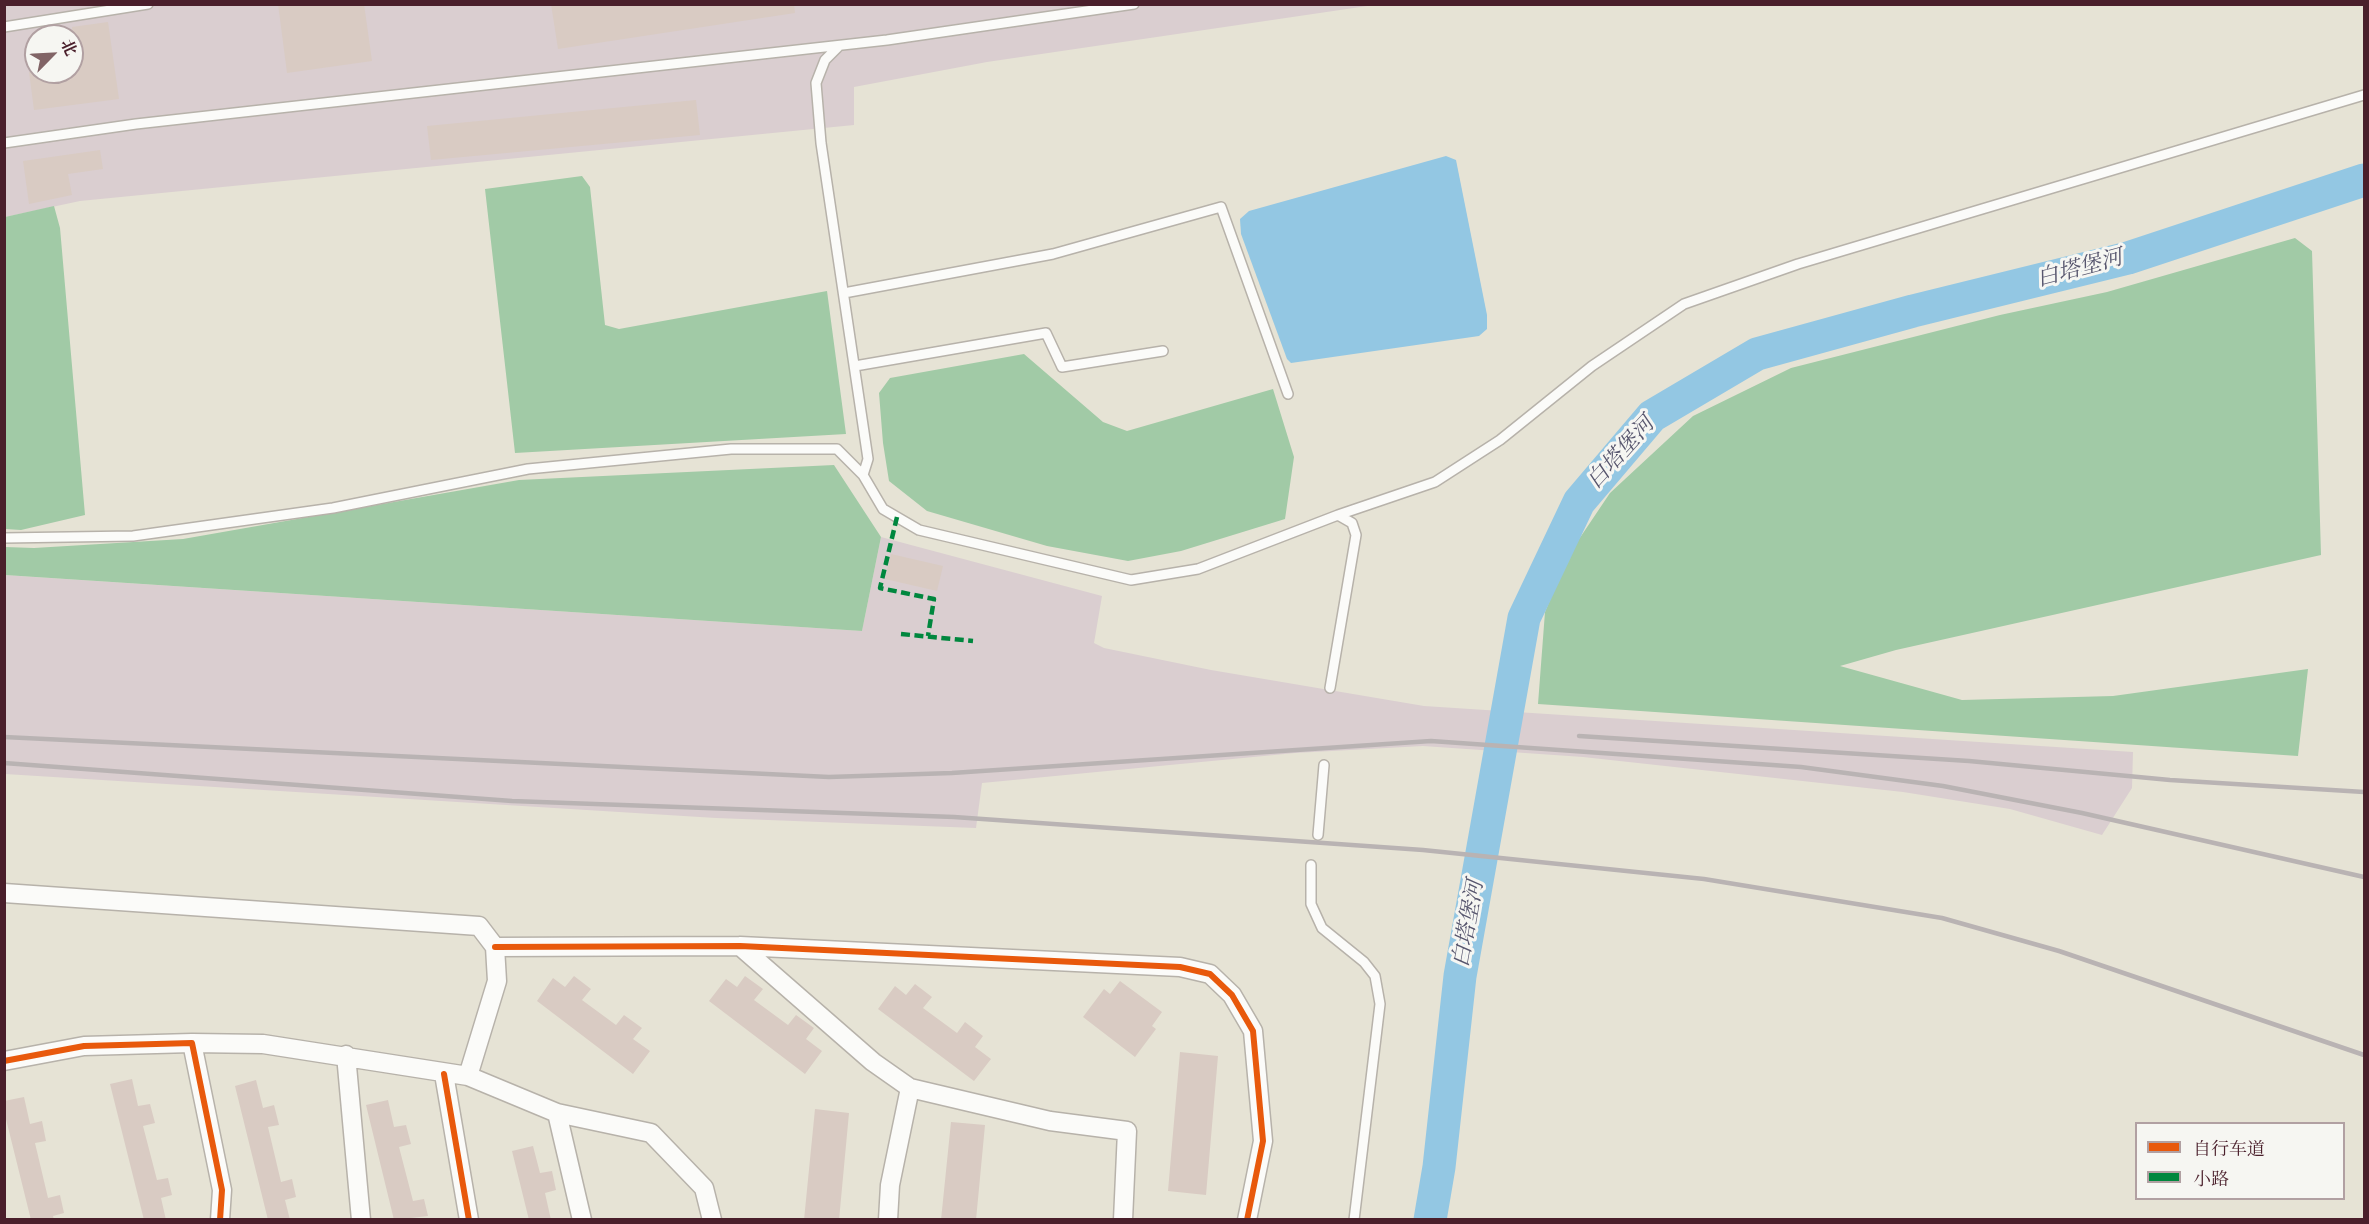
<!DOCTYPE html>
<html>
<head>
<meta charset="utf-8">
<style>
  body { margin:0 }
  #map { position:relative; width:2369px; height:1224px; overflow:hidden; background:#e6e3d5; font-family:"IM FELL Double Pica","Noto Serif SC",serif }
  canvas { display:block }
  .frame { position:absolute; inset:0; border:6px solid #4a1f2b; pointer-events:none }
  .legend { position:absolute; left:2135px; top:1122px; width:210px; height:78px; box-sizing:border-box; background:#f6f6f2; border:2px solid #b1a0a2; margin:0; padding:8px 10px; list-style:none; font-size:18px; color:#4a1f2b }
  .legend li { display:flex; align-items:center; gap:12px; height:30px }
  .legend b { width:30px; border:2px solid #b1a0a2 }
  .north { position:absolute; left:24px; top:24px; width:60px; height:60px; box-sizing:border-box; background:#f6f6f2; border:2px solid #b1a0a2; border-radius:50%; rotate:66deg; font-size:16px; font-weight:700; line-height:24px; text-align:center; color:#4a1f2b }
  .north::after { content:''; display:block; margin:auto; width:21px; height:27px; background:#816466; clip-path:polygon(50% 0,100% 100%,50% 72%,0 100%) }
</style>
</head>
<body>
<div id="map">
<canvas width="2369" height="1224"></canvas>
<div class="frame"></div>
<ul class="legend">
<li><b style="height:8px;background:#e8590c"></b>自行车道</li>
<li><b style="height:8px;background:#00873e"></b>小路</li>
</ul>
<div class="north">北</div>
</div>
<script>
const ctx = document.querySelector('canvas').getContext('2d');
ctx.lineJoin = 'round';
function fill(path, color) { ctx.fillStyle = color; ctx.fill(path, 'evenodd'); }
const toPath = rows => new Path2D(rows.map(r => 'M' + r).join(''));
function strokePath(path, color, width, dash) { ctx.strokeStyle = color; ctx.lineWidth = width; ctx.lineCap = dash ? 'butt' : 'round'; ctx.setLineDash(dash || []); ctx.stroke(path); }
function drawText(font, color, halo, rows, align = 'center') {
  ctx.font = font + ' "IM FELL Double Pica","Noto Serif SC",serif'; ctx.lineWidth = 6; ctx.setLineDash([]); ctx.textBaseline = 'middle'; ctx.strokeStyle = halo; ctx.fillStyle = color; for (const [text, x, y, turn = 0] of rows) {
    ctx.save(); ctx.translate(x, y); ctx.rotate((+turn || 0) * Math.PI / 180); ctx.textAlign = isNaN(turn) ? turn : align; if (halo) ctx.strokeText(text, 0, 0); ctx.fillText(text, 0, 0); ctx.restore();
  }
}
const industrial = toPath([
  [4,5,1374,5,987,62,854,87,854,125,80,201,5,217],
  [36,36,72,36,72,72,36,72],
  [881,537,1102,596,1094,643,1104,648,1211,670,1424,706,2133,752,2132,788,2102,835,2010,809,1903,792,1583,757,1423,746,1295,753,982,783,976,828,716,818,5,774,4,575,862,631]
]);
const forest = toPath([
  [582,176,590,187,605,325,619,329,827,291,846,434,515,453,485,189],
  [54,206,60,228,85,515,21,530,5,529,5,217],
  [2295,238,2312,251,2321,555,1896,650,1840,666,1962,700,2113,696,2308,669,2298,756,1538,704,1545,612,1569,554,1610,493,1693,416,1791,368,2000,315,2107,292],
  [1024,354,1103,422,1127,431,1273,389,1294,457,1285,519,1181,551,1128,561,1047,546,927,511,889,481,883,443,879,393,890,378],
  [834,465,881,537,862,631,5,575,5,547,34,548,183,539,519,480]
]);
const water = toPath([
  [1446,156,1456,160,1487,315,1487,329,1479,336,1291,363,1287,359,1241,234,1240,219,1249,211]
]);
const river = toPath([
  [1430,1220,1439,1167,1460,976,1524,618,1579,502,1652,416,1757,354,1913,311,2128,258,2364,180]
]);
const building = toPath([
  [278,4,364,4,372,61,287,73],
  [551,4,794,4,795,13,558,49],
  [108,22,119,99,34,110,29,72,72,72,72,27],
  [696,100,700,135,431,160,427,126],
  [100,150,103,169,68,174,72,195,29,204,23,161],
  [891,554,943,566,937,591,885,579],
  [574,976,591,989,582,1000,616,1025,624,1015,642,1028,633,1039,650,1051,633,1074,537,1001,553,978,565,987],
  [745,976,763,989,754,1000,788,1025,796,1015,814,1028,806,1039,822,1051,805,1074,709,1001,726,979,737,987],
  [1120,981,1162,1012,1152,1026,1156,1029,1135,1057,1083,1017,1104,989,1110,994],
  [915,984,932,997,923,1008,957,1033,965,1022,983,1036,975,1047,991,1059,974,1081,878,1009,895,986,906,995],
  [1180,1052,1218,1056,1206,1195,1168,1191],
  [132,1079,138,1106,150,1104,155,1123,143,1126,157,1180,168,1178,172,1195,161,1198,166,1220,144,1220,110,1084],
  [256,1080,263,1108,274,1105,279,1125,268,1127,281,1182,292,1179,296,1197,285,1200,290,1220,268,1220,235,1086],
  [24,1097,30,1124,42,1121,46,1141,35,1143,48,1198,60,1195,64,1213,53,1216,54,1220,31,1220,4,1111,4,1101],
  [388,1100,394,1127,406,1125,411,1144,399,1147,413,1201,424,1199,428,1216,394,1220,366,1105],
  [815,1109,849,1113,839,1220,804,1220],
  [951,1122,985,1125,976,1220,941,1220],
  [533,1146,540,1173,552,1171,556,1190,545,1193,551,1220,529,1220,512,1151]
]);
const lane = toPath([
  [4,27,148,4],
  [839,46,825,60,816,83,821,143,868,459,863,475],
  [4,143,136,124,887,40,1134,4],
  [844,293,1053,254,1221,207,1288,394],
  [855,366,1046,333,1062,367,1163,351],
  [1338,515,1435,482,1500,440,1592,366,1684,304,1798,264,2364,95],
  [4,538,133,536,333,508,528,469,731,449,837,449,863,475,883,509,919,530,1131,580,1198,569,1338,515,1352,523,1356,535,1330,688],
  [1318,835,1324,765],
  [1311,865,1311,904,1322,928,1364,962,1375,976,1380,1004,1354,1220]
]);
const street = toPath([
  [4,893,479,926,495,947,497,981,468,1076],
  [740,946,873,1062,910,1088,1050,1121,1127,1131,1123,1220],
  [495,947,740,946,1180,967,1210,974,1232,995,1253,1031,1263,1141,1247,1220],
  [192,1043,263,1044,468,1076,557,1113,651,1133,704,1188,712,1220],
  [346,1055,361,1220],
  [4,1061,84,1046,192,1043,222,1190,220,1220],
  [444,1074,469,1220],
  [557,1113,582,1220],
  [888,1220,890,1185,910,1088]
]);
const rail = toPath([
  [1579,736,1969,761,2170,780,2364,792],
  [4,737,829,777,952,773,1431,741,1801,767,1943,786,2082,813,2364,877],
  [4,763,512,801,954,817,1423,850,1704,879,1942,918,2059,951,2364,1055]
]);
const quiet = toPath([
  [897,517,880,588,934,599,928,636],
  [901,634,973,641]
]);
const cycleway = toPath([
  [495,947,740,946,1180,967,1210,974,1232,995,1253,1031,1263,1141,1247,1220],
  [4,1061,84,1046,192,1043,222,1190,220,1220],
  [444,1074,469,1220]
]);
const waterNames = [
  ["白塔堡河",2080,270,-15],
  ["白塔堡河",1622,454,-48],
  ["白塔堡河",1470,924,-80]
];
fill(industrial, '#daced0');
fill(forest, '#a1caa6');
fill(water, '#93c7e3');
strokePath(river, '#93c7e3', 33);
fill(building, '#d9cbc3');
strokePath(lane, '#b7b2aa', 12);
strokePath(street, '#b7b2aa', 21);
strokePath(lane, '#fbfbf9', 9);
strokePath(street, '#fbfbf9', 18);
strokePath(rail, '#b9b3b3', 4.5);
strokePath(quiet, '#00873e', 4.5, [9, 4.5]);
strokePath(cycleway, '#e8590c', 6);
drawText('italic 22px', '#57566e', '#f6f6f2', waterNames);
</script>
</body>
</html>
